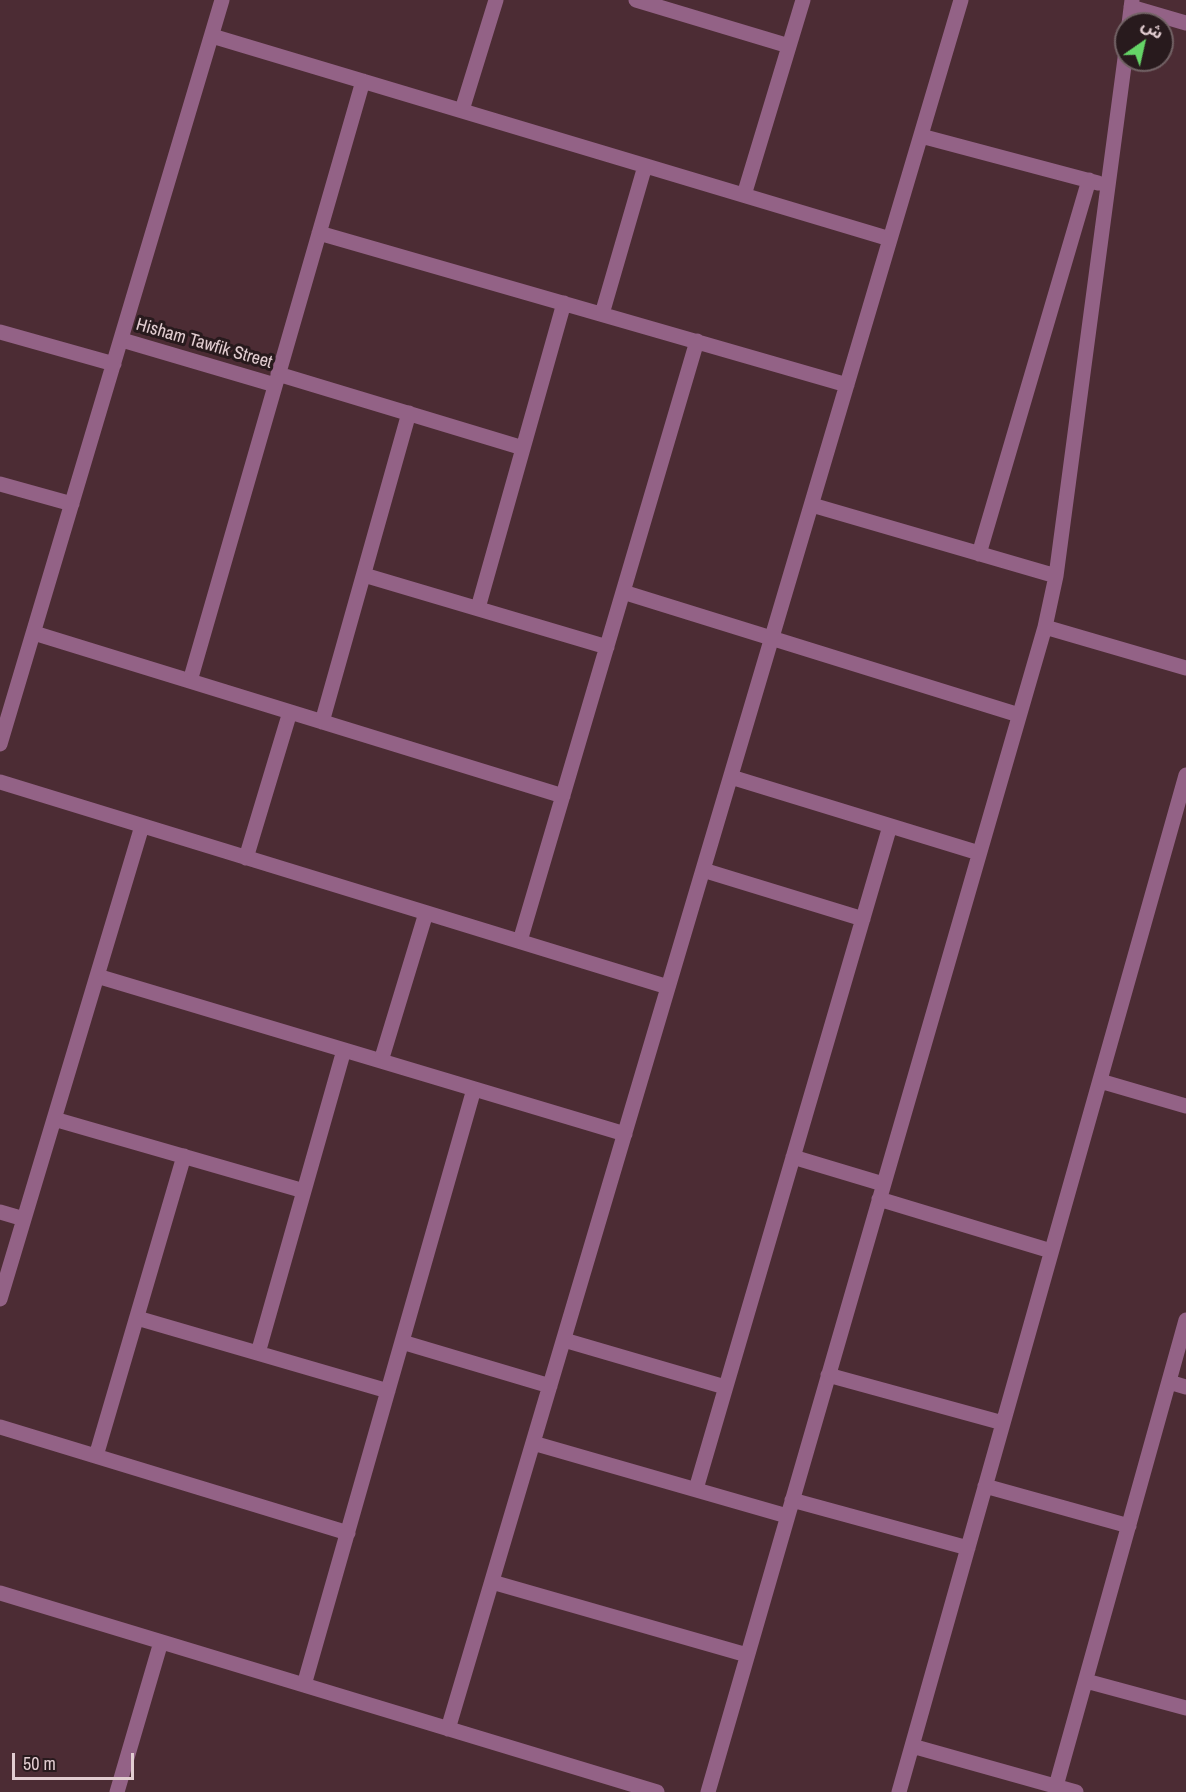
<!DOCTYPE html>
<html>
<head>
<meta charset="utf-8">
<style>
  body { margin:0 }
  #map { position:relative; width:1186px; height:1792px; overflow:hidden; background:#4c2c34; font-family:"Archivo Narrow","Noto Sans Arabic",sans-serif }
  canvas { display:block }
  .north { position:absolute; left:1114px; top:12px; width:60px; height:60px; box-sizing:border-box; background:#281a1d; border:2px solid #726265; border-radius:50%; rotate:34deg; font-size:16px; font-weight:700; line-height:24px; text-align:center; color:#e2cdd1 }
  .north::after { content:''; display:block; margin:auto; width:21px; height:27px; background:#65d467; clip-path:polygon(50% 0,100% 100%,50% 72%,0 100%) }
  .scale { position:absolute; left:12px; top:1753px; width:122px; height:27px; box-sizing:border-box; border:3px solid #e2cdd1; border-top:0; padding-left:8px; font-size:18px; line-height:21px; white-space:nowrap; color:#e2cdd1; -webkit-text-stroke:4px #281a1d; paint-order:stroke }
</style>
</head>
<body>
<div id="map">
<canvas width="1186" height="1792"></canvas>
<div class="north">ش</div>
<div class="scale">50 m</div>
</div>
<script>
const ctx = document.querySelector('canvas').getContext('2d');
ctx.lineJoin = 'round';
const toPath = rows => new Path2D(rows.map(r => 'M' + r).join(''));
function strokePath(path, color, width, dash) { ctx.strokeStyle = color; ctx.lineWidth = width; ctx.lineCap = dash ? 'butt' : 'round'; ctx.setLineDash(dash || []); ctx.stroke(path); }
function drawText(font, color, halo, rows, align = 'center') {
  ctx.font = font + ' "Archivo Narrow",sans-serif'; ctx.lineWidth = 6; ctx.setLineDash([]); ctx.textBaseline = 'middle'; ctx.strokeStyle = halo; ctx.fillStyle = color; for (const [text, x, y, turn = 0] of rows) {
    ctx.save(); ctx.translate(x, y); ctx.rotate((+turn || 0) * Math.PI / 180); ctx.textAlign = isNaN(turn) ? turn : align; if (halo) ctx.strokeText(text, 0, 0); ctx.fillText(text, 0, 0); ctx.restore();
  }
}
const minor = toPath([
  [636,0,789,46],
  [1131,7,1186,23],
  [1129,24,1132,0],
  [212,36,890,239],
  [462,110,496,0],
  [921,136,1098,183],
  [744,195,803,0],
  [319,233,847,385],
  [602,314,645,166],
  [0,332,114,364],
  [122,340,275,385],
  [278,374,523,448],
  [0,484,72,504],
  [812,505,1056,576],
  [979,554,1089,180],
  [364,575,607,647],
  [623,592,1019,715],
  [478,608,564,303],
  [1045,627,1186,668],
  [34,633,563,796],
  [190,681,363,81],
  [322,722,409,413],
  [0,744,222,0],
  [731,777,979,853],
  [0,782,668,987],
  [246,858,290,712],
  [703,870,863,919],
  [520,941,697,341],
  [97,976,625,1134],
  [381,1061,426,913],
  [1100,1081,1186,1106],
  [54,1119,304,1191],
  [793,1157,883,1184],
  [879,1199,1051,1251],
  [0,1212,24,1219],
  [0,1299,142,826],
  [137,1318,388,1391],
  [564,1340,725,1387],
  [402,1342,550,1386],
  [258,1353,344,1050],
  [828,1375,1003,1423],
  [1169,1382,1186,1387],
  [0,1427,348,1533],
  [533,1443,787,1516],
  [96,1456,184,1156],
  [985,1486,1129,1526],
  [696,1489,890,826],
  [792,1500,968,1548],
  [492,1582,747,1655],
  [0,1593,657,1792],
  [1086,1681,1186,1708],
  [304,1685,474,1089],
  [448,1729,961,0],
  [912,1746,1076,1792],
  [1056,1786,1186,1320],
  [117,1792,161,1642],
  [708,1792,1045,627,1056,576,1126,51],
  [899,1792,1186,775]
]);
const streetNames = [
  ["Hisham Tawfik Street",204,344,16]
];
strokePath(minor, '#936286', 15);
drawText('18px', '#e2cdd1', '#281a1d', streetNames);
</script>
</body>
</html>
